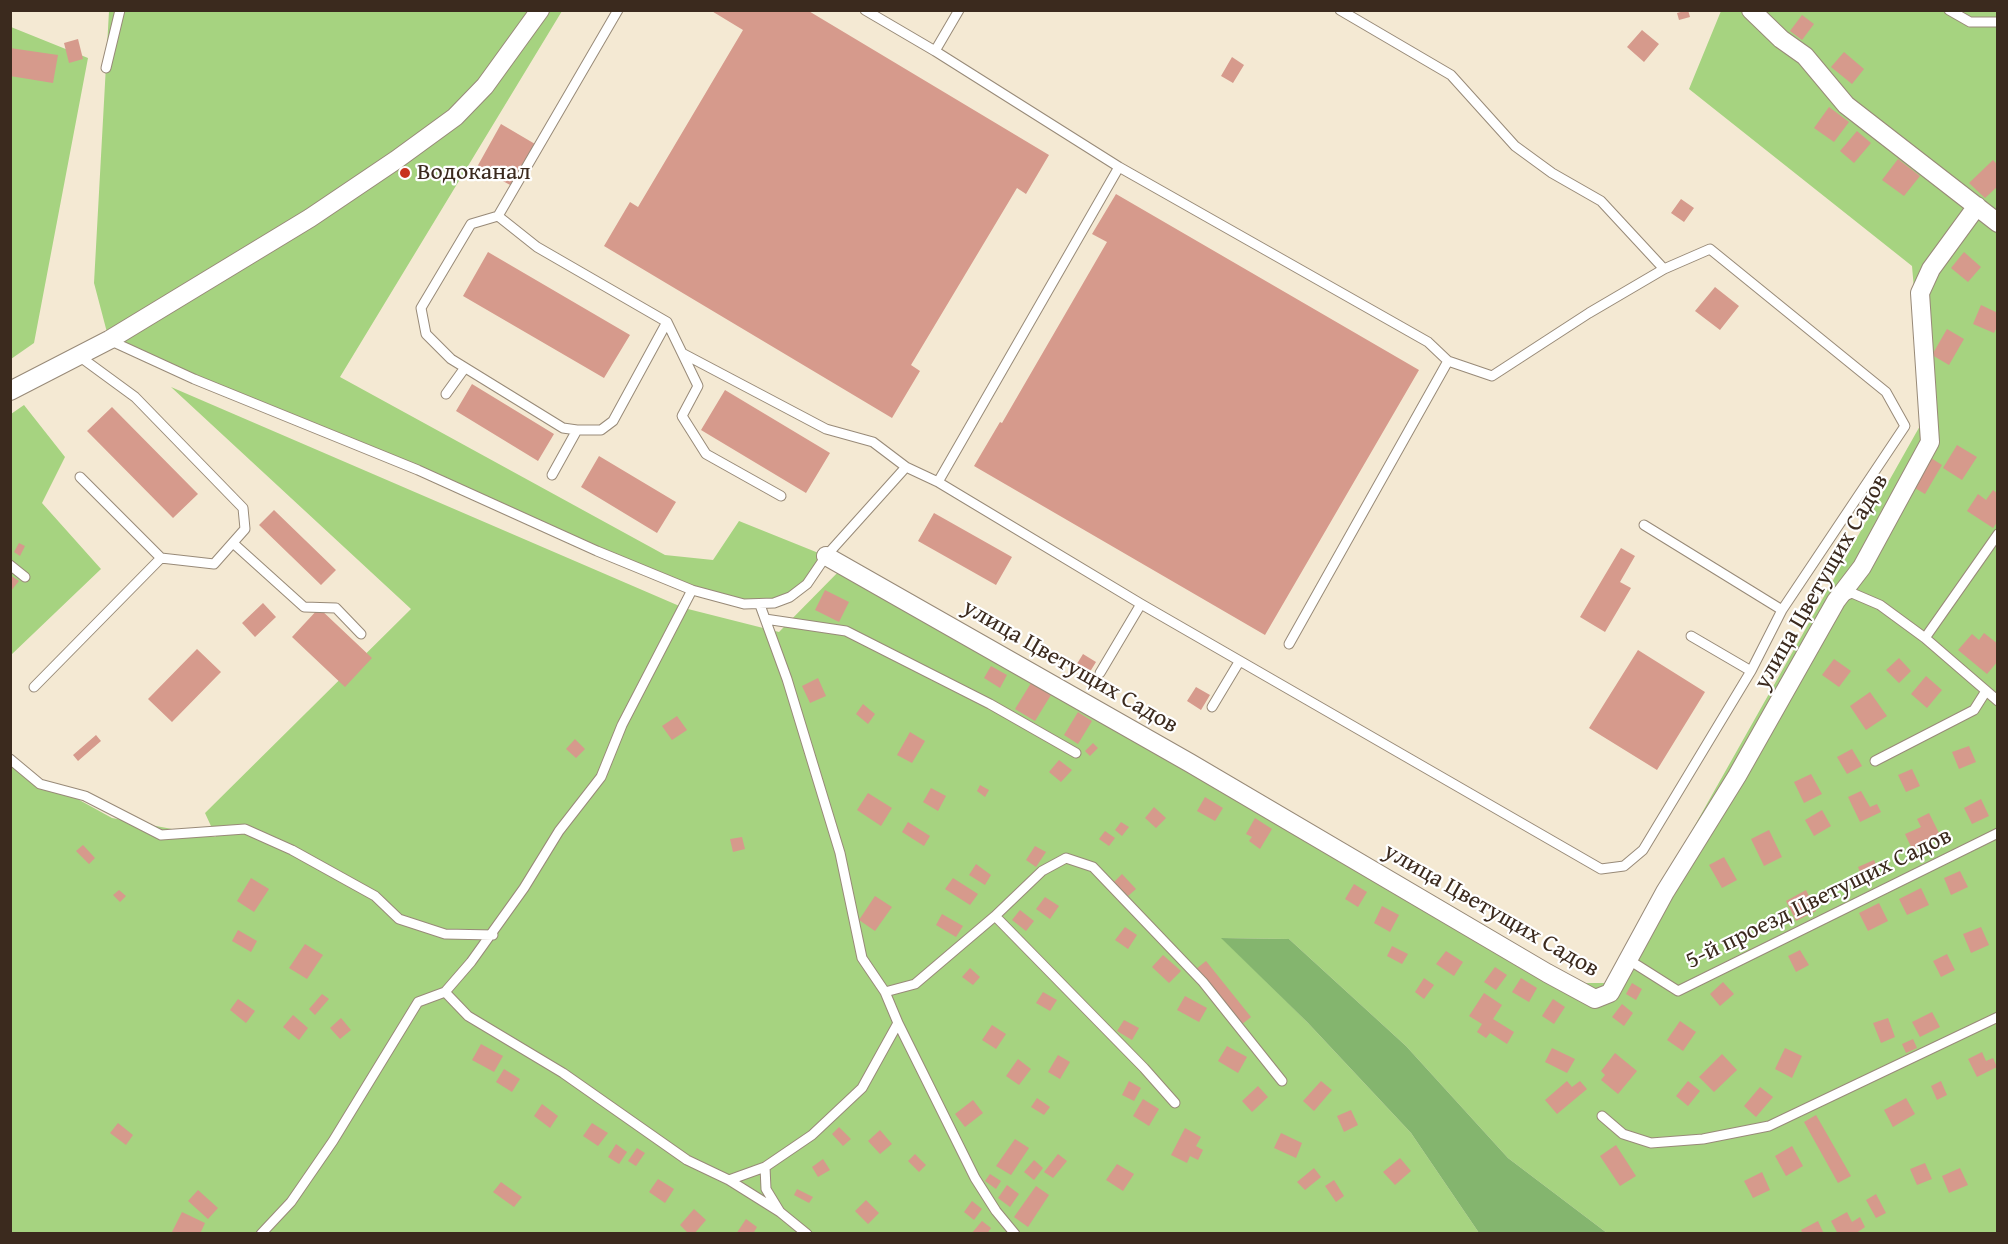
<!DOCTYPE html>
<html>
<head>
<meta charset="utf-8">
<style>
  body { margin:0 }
  #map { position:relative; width:2008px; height:1244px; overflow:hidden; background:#f4e9d3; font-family:"Gentium Book Plus",serif }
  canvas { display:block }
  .frame { position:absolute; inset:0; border:12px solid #3b2a1e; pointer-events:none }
</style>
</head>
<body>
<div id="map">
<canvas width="2008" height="1244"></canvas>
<div class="frame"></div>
</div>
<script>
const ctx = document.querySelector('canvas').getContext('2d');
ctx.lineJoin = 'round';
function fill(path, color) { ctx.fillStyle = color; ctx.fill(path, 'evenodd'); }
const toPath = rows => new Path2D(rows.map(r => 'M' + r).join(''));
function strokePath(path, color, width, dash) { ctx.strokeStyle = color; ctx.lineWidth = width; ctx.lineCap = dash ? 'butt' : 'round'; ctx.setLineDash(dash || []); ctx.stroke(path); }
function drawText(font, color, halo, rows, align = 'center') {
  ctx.font = font + ' "Gentium Book Plus",serif'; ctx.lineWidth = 4.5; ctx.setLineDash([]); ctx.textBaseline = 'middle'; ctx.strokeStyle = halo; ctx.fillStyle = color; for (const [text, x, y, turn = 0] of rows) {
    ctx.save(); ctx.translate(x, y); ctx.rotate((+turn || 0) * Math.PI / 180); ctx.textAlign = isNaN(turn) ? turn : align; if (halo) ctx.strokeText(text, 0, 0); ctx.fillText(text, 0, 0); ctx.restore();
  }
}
const green = toPath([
  [109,11,562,11,340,377,665,555,713,560,739,521,826,556,790,597,760,605,725,601,109,340,94,283],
  [1721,11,1997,11,1997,1233,1607,1233,1508,1158,1406,1046,1289,939,1222,938,1308,1023,1411,1133,1479,1233,11,1233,10,760,23,769,112,818,216,837,205,813,411,609,171,387,684,608,779,632,847,563,1567,983,1606,983,1925,417,1912,266,1689,89],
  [11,27,88,58,34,343,11,359],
  [24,405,65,457,42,503,101,569,11,655,11,414]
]);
const forest = toPath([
  [1221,938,1289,939,1406,1046,1508,1158,1607,1233,1479,1233,1411,1133,1308,1023]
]);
const building = toPath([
  [710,10,807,10,1049,155,1026,194,1017,188,911,365,920,371,892,418,604,246,630,202,638,207,743,30],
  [1688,10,1690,17,1679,20,1677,13],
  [1802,15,1814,24,1802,40,1790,31],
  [1642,30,1659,44,1644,62,1627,47],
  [78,39,83,59,69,63,64,43],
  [10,48,58,55,53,83,10,76],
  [1844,52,1864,69,1852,84,1831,67],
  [1232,57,1244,65,1233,83,1221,76],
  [1829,107,1849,122,1834,142,1814,128],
  [501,124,535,144,512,186,477,167],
  [1857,131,1871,143,1854,163,1840,151],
  [1898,159,1920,176,1904,196,1882,180],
  [1993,160,1998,165,1998,186,1985,198,1969,183],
  [1116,194,1419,370,1265,635,974,466,1000,422,1002,423,1107,242,1092,234],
  [1681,199,1694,208,1684,222,1671,213],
  [488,252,630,335,604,378,463,296],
  [1964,252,1981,267,1968,282,1951,268],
  [1715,287,1739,306,1720,330,1695,311],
  [1981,305,1998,313,1998,325,1994,333,1973,324],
  [1947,329,1964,339,1949,365,1932,355],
  [472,384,554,434,538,461,456,411],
  [725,390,830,453,806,493,701,430],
  [112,407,198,494,173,518,87,431],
  [1957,445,1977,457,1962,480,1943,468],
  [599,456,676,502,657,533,581,487],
  [1931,458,1942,465,1925,494,1913,487],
  [1993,490,1998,494,1998,521,1993,528,1967,511,1978,494,1986,500],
  [274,510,336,570,321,585,259,525],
  [934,513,1012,557,996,585,918,541],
  [19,543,25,546,20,556,14,552],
  [1621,548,1635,556,1620,582,1631,588,1605,632,1580,617],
  [10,575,19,581,10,592],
  [825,590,849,602,839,622,815,610],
  [263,603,276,617,255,637,242,623],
  [319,608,372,658,345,687,292,637],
  [1984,633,1998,644,1998,661,1987,674,1958,650,1972,634,1979,640],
  [197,649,221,672,172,722,148,699],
  [1638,650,1705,692,1657,770,1589,728],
  [1083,654,1096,662,1088,675,1075,667],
  [1899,658,1911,671,1899,683,1886,670],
  [1834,659,1851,671,1839,687,1822,675],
  [991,666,1007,675,1000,688,984,678],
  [1926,676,1942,690,1927,708,1911,694],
  [818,678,826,696,810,703,802,686],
  [1031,683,1051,695,1035,721,1015,709],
  [1196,687,1210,695,1201,710,1187,701],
  [1870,692,1887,716,1866,730,1850,706],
  [863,704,875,714,868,724,856,714],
  [1078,712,1092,721,1078,744,1064,735],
  [677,716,687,730,672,740,662,726],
  [910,732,925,741,912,763,897,755],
  [96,735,101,741,78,761,73,755],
  [575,739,585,749,576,758,566,749],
  [1093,743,1098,748,1090,756,1085,751],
  [1969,746,1976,762,1959,769,1952,752],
  [1852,749,1862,766,1847,774,1837,757],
  [1059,760,1072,770,1061,782,1049,772],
  [1912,769,1920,786,1906,792,1898,775],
  [1811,774,1822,794,1804,803,1794,782],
  [980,785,989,790,985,797,977,791],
  [931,788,946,796,938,811,923,802],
  [1861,791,1870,807,1877,804,1881,812,1860,822,1848,797],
  [868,793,892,808,881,826,857,810],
  [1205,797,1223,808,1215,821,1197,811],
  [1981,799,1989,816,1972,824,1964,808],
  [1154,807,1166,818,1156,828,1145,818],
  [1822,810,1831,826,1814,836,1805,820],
  [1929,813,1944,843,1934,841,1913,851,1905,834,1921,827,1917,819],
  [1255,818,1272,829,1260,849,1249,841,1252,837,1246,834],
  [908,822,930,836,924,846,902,832],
  [1121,822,1129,827,1122,836,1115,830],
  [1769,830,1782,857,1764,866,1751,839],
  [1105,831,1115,838,1109,846,1099,839],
  [742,837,745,849,733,852,730,839],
  [83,845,95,858,89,864,76,851],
  [1035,846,1046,852,1036,867,1026,860],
  [1724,857,1737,880,1722,888,1709,865],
  [1874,860,1881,876,1865,884,1858,867],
  [976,864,991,875,985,885,969,875],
  [1960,871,1968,887,1951,895,1944,878],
  [1122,874,1136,889,1128,896,1114,882],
  [251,878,269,889,254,912,237,901],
  [953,878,978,894,970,905,945,889],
  [1354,884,1367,892,1358,907,1345,899],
  [1921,888,1929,905,1907,915,1899,899],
  [119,890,126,896,120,902,113,895],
  [1806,890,1816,911,1796,921,1786,901],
  [875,896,892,907,875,931,859,920],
  [1045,897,1059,906,1050,919,1036,909],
  [1879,903,1888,921,1868,931,1859,913],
  [1382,906,1399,915,1390,932,1374,923],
  [1020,910,1034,921,1026,931,1012,920],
  [942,914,963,926,956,937,936,925],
  [1125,927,1137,935,1128,949,1115,940],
  [1981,927,1989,945,1971,953,1963,934],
  [238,930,257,941,251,952,232,941],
  [305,944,323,955,307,979,289,968],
  [1392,946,1408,954,1402,964,1387,956],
  [1800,950,1809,965,1796,972,1788,956],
  [1446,951,1463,962,1454,976,1436,964],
  [1947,954,1955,970,1941,977,1933,961],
  [1163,955,1181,971,1169,983,1152,967],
  [1206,961,1251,1017,1241,1025,1196,969],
  [1495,967,1507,975,1496,990,1484,982],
  [970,968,980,977,973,985,962,977],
  [1424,978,1434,985,1424,999,1415,992],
  [1521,978,1537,988,1529,1002,1512,992],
  [1723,982,1734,994,1720,1006,1710,994],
  [1632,983,1642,989,1636,1000,1626,994],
  [1043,992,1057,1000,1050,1011,1036,1003],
  [1484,993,1502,1005,1493,1019,1514,1032,1507,1044,1490,1033,1486,1038,1477,1032,1482,1024,1469,1016],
  [322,994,329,999,315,1015,309,1009],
  [1185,996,1207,1008,1199,1022,1177,1010],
  [238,999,255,1011,246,1023,230,1010],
  [1553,999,1565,1007,1554,1024,1542,1016],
  [1622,1004,1633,1013,1624,1026,1612,1017],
  [1932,1012,1940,1027,1920,1037,1912,1022],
  [293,1015,308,1028,299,1040,283,1027],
  [341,1018,351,1030,340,1039,330,1028],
  [1888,1018,1895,1037,1881,1043,1873,1023],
  [1124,1020,1139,1028,1132,1040,1117,1031],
  [1680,1021,1696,1032,1683,1051,1667,1040],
  [992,1025,1006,1034,996,1049,982,1040],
  [1913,1039,1917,1048,1906,1053,1902,1044],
  [481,1044,503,1056,494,1072,472,1060],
  [1227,1046,1247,1057,1238,1073,1218,1061],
  [1552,1048,1575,1059,1567,1073,1545,1062],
  [1785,1048,1802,1056,1792,1078,1775,1069],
  [1982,1052,1986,1061,1993,1058,1997,1067,1977,1077,1968,1059],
  [1615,1053,1637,1071,1618,1094,1601,1080,1605,1075,1601,1071],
  [1722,1054,1737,1070,1714,1092,1699,1077],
  [1058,1055,1070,1062,1060,1079,1048,1072],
  [1018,1059,1031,1069,1019,1085,1006,1076],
  [504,1069,520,1079,512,1092,496,1082],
  [1129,1081,1141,1088,1134,1101,1122,1095],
  [1321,1081,1332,1090,1314,1111,1303,1101],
  [1567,1081,1572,1087,1580,1081,1587,1089,1557,1114,1545,1100],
  [1688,1081,1700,1091,1688,1106,1676,1096],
  [1941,1081,1947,1095,1937,1100,1931,1086],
  [1258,1086,1268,1097,1252,1112,1242,1101],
  [1760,1087,1773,1097,1756,1117,1744,1106],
  [1037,1098,1050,1107,1044,1115,1031,1107],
  [1906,1098,1915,1114,1893,1127,1884,1110],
  [1143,1099,1159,1109,1149,1126,1133,1116],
  [973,1100,983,1113,965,1127,955,1114],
  [542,1104,558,1116,550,1128,534,1116],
  [1351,1110,1358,1125,1344,1132,1337,1116],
  [1816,1115,1851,1176,1838,1183,1804,1122],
  [118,1123,133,1135,126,1145,110,1133],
  [592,1123,608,1133,598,1146,583,1136],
  [839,1127,851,1139,843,1146,832,1134],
  [1185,1128,1201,1137,1196,1146,1203,1150,1198,1160,1190,1156,1187,1163,1171,1155],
  [880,1130,892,1144,880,1154,868,1141],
  [1281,1133,1302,1143,1296,1158,1274,1148],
  [1015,1139,1029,1148,1011,1175,996,1166],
  [616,1144,627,1152,619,1164,608,1157],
  [1616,1145,1636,1176,1620,1186,1600,1156],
  [1792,1146,1803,1166,1786,1176,1775,1156],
  [637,1148,645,1153,636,1166,628,1161],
  [915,1154,926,1165,919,1172,908,1161],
  [1058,1154,1067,1161,1053,1178,1044,1172],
  [1400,1158,1411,1171,1395,1185,1383,1172],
  [823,1159,830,1170,818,1177,812,1167],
  [1034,1160,1043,1168,1034,1180,1024,1172],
  [1925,1163,1932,1179,1917,1185,1910,1169],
  [1117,1164,1134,1174,1123,1191,1106,1180],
  [1314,1168,1321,1177,1305,1190,1297,1182],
  [1960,1168,1968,1185,1949,1193,1942,1176],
  [1762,1172,1770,1190,1753,1198,1744,1181],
  [990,1174,1001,1181,996,1189,985,1181],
  [658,1179,674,1189,665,1203,649,1192],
  [1334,1180,1344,1196,1336,1202,1325,1186],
  [501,1182,522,1197,514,1207,493,1192],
  [1007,1185,1019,1194,1010,1207,998,1198],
  [1036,1186,1049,1195,1028,1227,1014,1217],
  [797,1189,813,1197,809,1203,794,1195],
  [198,1190,218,1208,208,1219,188,1201],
  [1876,1194,1886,1213,1876,1218,1866,1200],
  [866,1200,879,1213,868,1224,855,1211],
  [972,1201,982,1209,974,1220,964,1212],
  [694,1209,706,1220,694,1234,689,1234,680,1225],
  [182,1212,205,1223,200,1234,171,1234],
  [1847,1212,1852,1222,1860,1217,1865,1227,1855,1234,1838,1234,1831,1221],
  [746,1219,757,1227,753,1234,736,1234],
  [982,1221,991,1228,987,1234,971,1234],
  [1818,1221,1824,1234,1803,1234,1801,1230]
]);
const service = toPath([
  [618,10,498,216,471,224,421,308,426,334,451,359,563,428,577,430,601,430,613,421,667,322],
  [865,10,935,51,1119,167,1428,342,1448,361,1492,376,1589,313,1664,269,1710,249,1886,392,1905,426,1782,610,1751,671,1643,850,1624,866,1601,869,1141,604,938,482,1119,167],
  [1340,10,1451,75,1515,146,1552,173,1601,201,1664,269],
  [1949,10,1970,22,1998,22],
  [935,51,959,10],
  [106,68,120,10],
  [498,216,537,247,667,322,698,386,682,416,706,454,781,496],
  [109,340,194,379,418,470,597,551,692,590,744,604,774,603,790,597,807,584,826,556,906,467],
  [682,353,826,429,873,442,906,467,938,482],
  [446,394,464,369],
  [552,475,577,430],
  [80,477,161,558],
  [1644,525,1782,610],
  [233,543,304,607,336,608,361,634],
  [10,565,25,577],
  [1843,597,1852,593,1880,605,1925,638,1998,701],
  [760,605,787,679,840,853,862,958,885,992,898,1023,862,1088,812,1135,765,1167,766,1189,780,1212],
  [765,619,846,631,990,704,1076,753],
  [1691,636,1751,671],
  [1925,638,1998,534],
  [1289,644,1448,361],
  [1100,673,1141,604],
  [34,687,161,558,214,564,245,529,243,508,135,397,79,356],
  [1212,707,1239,662],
  [10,759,40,784,85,796,161,835,245,829,292,850,375,896,399,919,445,934,493,935],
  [1875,761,1974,710,1986,691],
  [995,916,1042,871,1066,858,1093,867,1203,982,1282,1081],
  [1629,960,1678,991,1998,833],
  [445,992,468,1016,563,1073,687,1160,729,1180,780,1212,807,1234],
  [885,992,915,984,995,916,1144,1068,1175,1103],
  [898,1023,975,1178,996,1211,1015,1234],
  [1602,1116,1623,1134,1651,1143,1703,1139,1769,1126,1998,1017],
  [729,1180,765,1167],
  [261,1234,291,1202,333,1141,418,1002,445,992,471,962,524,888,559,831,601,777,622,725,692,590]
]);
const minor = toPath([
  [1751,10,1781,39,1805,56,1846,105,1998,223],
  [10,391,109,340,310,218,396,160,455,117,485,86,540,10],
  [826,556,1190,763,1547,973,1595,999,1610,993,1665,892,1737,776,1836,601,1862,567,1930,442,1920,293,1931,269,1977,206]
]);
const markers = [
  [405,173,6,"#c8321e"]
];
const poiNames = [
  ["Водоканал",417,173]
];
const streetNames = [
  ["улица Цветущих Садов",1822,582,-60],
  ["улица Цветущих Садов",1070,667,30],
  ["5-й проезд Цветущих Садов",1819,899,-26],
  ["улица Цветущих Садов",1491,911,30]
];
fill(green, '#a6d380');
fill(forest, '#84b56e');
fill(building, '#d69a8c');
strokePath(service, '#988a78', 11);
strokePath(minor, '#988a78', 20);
strokePath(service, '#fff', 9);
strokePath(minor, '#fff', 18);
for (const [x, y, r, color] of markers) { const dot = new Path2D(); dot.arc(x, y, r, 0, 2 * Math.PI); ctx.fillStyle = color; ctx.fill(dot); strokePath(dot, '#fff', 2); }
drawText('24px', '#3b2a1e', '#fff', poiNames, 'left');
drawText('24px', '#3b2a1e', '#fff', streetNames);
</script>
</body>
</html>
